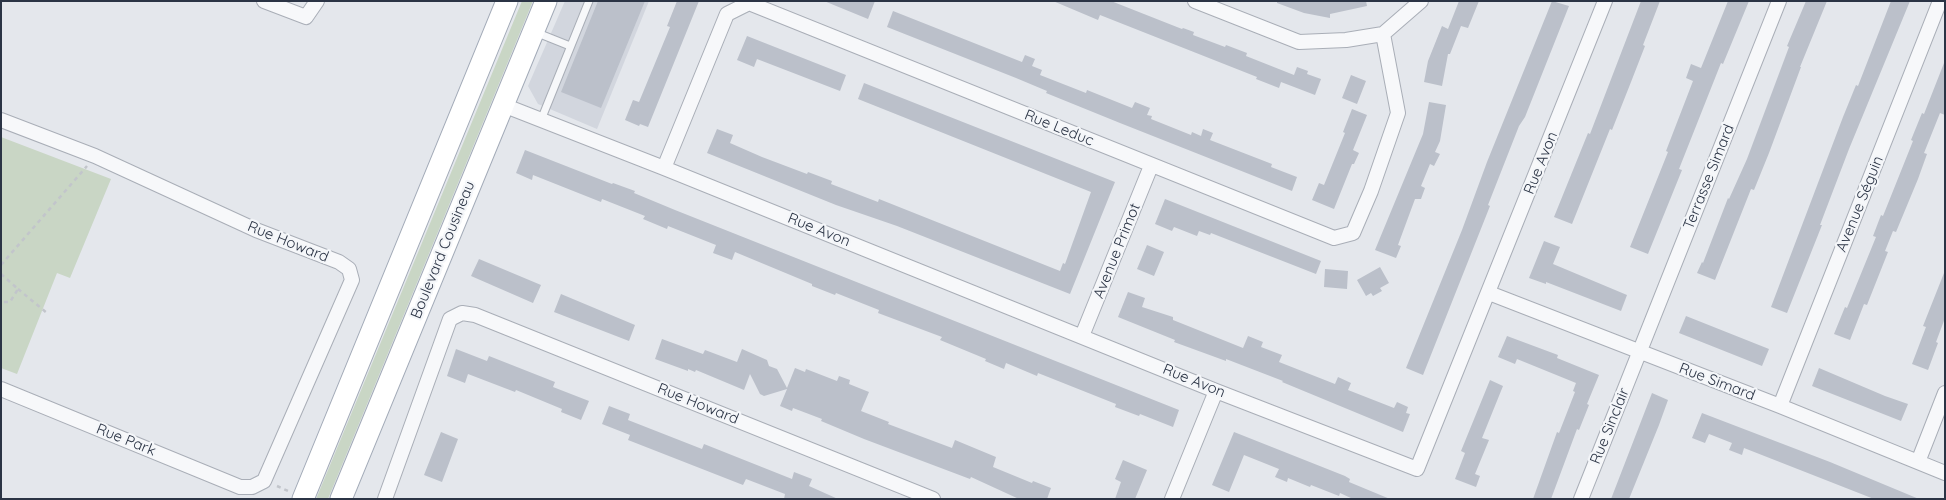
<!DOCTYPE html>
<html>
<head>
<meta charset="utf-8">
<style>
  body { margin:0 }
  #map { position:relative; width:1946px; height:500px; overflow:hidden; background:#e4e7ec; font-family:Quicksand,sans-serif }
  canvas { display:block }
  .frame { position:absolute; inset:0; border:2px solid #2b3445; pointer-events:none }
</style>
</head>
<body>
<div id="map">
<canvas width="1946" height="500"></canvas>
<div class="frame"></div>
</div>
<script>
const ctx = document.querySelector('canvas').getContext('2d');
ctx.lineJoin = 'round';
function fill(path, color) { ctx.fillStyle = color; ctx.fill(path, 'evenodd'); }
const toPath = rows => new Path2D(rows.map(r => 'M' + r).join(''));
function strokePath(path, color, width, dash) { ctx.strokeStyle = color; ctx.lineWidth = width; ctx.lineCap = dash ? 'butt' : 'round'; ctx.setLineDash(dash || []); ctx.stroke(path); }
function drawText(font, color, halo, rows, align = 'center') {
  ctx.font = font + ' Quicksand,sans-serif'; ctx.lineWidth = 4.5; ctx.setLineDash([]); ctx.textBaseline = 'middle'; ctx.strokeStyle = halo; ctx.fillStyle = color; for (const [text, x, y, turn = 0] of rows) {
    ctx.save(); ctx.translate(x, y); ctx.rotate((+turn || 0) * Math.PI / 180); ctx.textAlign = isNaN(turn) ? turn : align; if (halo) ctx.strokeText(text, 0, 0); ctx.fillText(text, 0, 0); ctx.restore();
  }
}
const built = toPath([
  [565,1,649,1,597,129,538,104,528,86]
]);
const green = toPath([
  [522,1,533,1,328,499,316,499],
  [1,137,111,179,70,278,57,273,17,374,1,368]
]);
const building = toPath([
  [598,1,645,1,601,108,561,92],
  [677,1,699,1,648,127,640,124,639,126,625,120,633,100,639,102,670,27,667,26],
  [824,1,875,1,868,19],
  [1053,1,1111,1,1182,29,1183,28,1194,32,1193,35,1225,47,1226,45,1247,53,1246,56,1294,75,1297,67,1308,71,1307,74,1321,79,1315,95,1281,82,1279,88,1256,79,1257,77,1100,15,1098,20],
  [1277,1,1366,1,1367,6,1330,14,1330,18,1304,13,1277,3],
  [1459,1,1479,1,1468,28,1461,26,1450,54,1448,54,1442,86,1424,82,1428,61,1442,26,1448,29],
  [1552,1,1569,6,1525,117,1519,126,1488,205,1490,206,1423,375,1406,368,1462,230,1487,162],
  [1641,1,1660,1,1643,45,1645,46,1631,82,1612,130,1610,129,1572,224,1554,217,1588,133,1590,134],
  [1728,1,1749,1,1723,64,1721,63,1679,169,1682,170,1648,254,1630,247,1668,152,1666,151,1693,81,1686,78,1691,64,1701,68],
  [1806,1,1827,1,1800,67,1801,67,1769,153,1754,190,1751,189,1715,280,1697,273,1702,262,1703,263,1728,198,1729,199,1747,159,1789,47,1787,46],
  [1891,1,1910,1,1849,149,1820,225,1822,225,1787,313,1771,307,1843,117,1856,85,1858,86],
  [893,11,1022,62,1025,55,1035,59,1032,66,1042,70,1040,75,1086,93,1087,90,1132,108,1135,102,1150,108,1147,115,1152,116,1151,119,1191,135,1192,132,1201,136,1203,129,1213,133,1210,140,1272,164,1271,167,1297,177,1292,191,1120,123,1046,93,1047,91,1016,78,887,27],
  [747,36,846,75,840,91,757,59,754,67,737,60],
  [1944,63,1945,115,1940,113,1924,153,1927,154,1918,179,1896,232,1893,231,1885,251,1888,252,1867,305,1864,304,1850,340,1834,334,1845,307,1847,308,1876,237,1873,236,1881,215,1883,216,1913,141,1911,140,1922,113,1924,114],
  [1351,75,1366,81,1357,104,1342,98],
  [864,83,1115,182,1070,294,897,226,836,205,707,153,717,129,733,135,730,143,762,157,807,174,808,172,832,181,831,184,878,202,879,199,1060,271,1063,263,1065,264,1091,192,858,99],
  [1429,102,1446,105,1440,141,1435,152,1440,154,1434,166,1430,164,1421,186,1425,188,1421,199,1415,199,1398,245,1401,246,1396,258,1375,250,1423,134],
  [1352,109,1367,115,1353,150,1359,153,1354,164,1352,164,1334,209,1312,200,1319,183,1324,185,1345,133,1343,132],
  [525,150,612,184,613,183,635,191,634,193,675,210,1179,410,1173,427,1140,414,1139,416,1115,407,1116,404,1038,373,1037,376,1006,363,1004,369,985,361,986,359,940,340,942,337,878,313,879,310,836,293,835,295,812,286,812,284,735,252,732,260,713,253,716,245,668,226,667,229,643,219,645,216,602,199,601,202,533,175,532,180,516,173],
  [1165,199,1321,261,1316,274,1211,233,1210,235,1199,231,1197,236,1174,227,1172,231,1155,224],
  [1544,241,1560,247,1553,264,1627,295,1621,311,1546,282,1546,284,1529,278],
  [1147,245,1164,252,1154,276,1137,269],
  [479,259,541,285,533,303,471,276],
  [1380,267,1389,283,1380,288,1382,291,1373,296,1371,293,1366,296,1357,280],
  [1325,269,1348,271,1347,289,1324,287],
  [1944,273,1945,318,1936,342,1938,343,1928,370,1912,364,1926,327,1923,326],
  [1128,292,1145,298,1142,307,1173,317,1173,320,1243,348,1248,336,1263,342,1261,347,1282,355,1279,362,1335,384,1338,377,1351,383,1348,390,1394,408,1397,402,1408,407,1406,413,1410,414,1403,432,1282,382,1283,381,1226,359,1226,361,1174,342,1175,340,1118,317],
  [561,294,635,325,629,341,554,312],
  [1686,316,1769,349,1762,366,1679,333],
  [1507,336,1558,355,1557,358,1599,375,1587,404,1589,405,1579,430,1577,429,1551,499,1533,499,1557,432,1559,433,1575,392,1573,391,1576,383,1517,359,1515,364,1498,357],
  [662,339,703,354,705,350,737,362,742,349,767,360,769,366,777,369,787,388,795,368,805,372,806,369,837,381,839,376,850,380,849,384,869,392,861,411,889,422,888,424,952,448,955,440,996,457,993,467,1032,483,1033,481,1051,488,1047,499,1019,499,971,477,970,479,864,439,821,421,822,419,793,408,792,411,780,406,787,389,764,396,760,394,750,374,744,390,696,370,695,372,688,369,688,371,655,359],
  [456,349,487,361,489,356,555,382,553,387,589,401,581,420,561,412,562,409,516,390,515,392,468,374,465,383,447,376],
  [1819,368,1885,396,1908,404,1901,421,1812,386],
  [1490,380,1503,386,1482,438,1489,440,1475,474,1480,476,1476,487,1455,479,1465,453,1461,451],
  [1652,393,1668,400,1659,425,1629,499,1611,499],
  [609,406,630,414,628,420,702,449,704,444,792,479,794,472,812,479,809,486,838,499,784,499,785,494,746,479,743,485,628,440,630,435,602,424],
  [1702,413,1830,462,1919,499,1874,499,1744,448,1742,455,1729,450,1732,443,1709,434,1705,443,1692,438],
  [441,432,458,439,442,482,424,475],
  [1234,432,1345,476,1350,479,1349,482,1390,499,1353,499,1340,493,1339,496,1311,485,1310,487,1288,478,1287,482,1275,477,1279,469,1244,455,1229,492,1212,485],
  [1123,460,1147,470,1135,499,1115,499,1121,482,1115,479]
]);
const path = toPath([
  [1,265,87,166],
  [1,274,18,289,10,302,1,302],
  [18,289,47,313],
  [277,486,288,491]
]);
const service = toPath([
  [535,32,570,46],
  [541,120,589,1]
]);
const minor = toPath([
  [264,1,306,17,317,1],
  [1195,1,1299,42,1346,40,1383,34,1421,1],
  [503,105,664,168,1216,391,1417,469,1605,1],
  [1,120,95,156,256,230,339,262,349,269,352,280,264,481,252,487,240,487,1,389],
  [664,168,727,14,749,3,1334,238,1353,233,1371,191,1398,113,1383,34],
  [1489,293,1780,406,1945,473],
  [1082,336,1151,166],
  [1780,406,1940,1],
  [1918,462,1945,393],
  [385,499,450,319,462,313,475,315,933,499],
  [1172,499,1216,391],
  [1581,499,1779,1]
]);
const primary = toPath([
  [303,499,507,1],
  [341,499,546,1]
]);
const streetNames = [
  ["Rue Leduc",1059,128,22],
  ["Rue Avon",1541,163,-68],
  ["Terrasse Simard",1709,177,-68],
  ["Avenue Séguin",1860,204,-68],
  ["Rue Avon",819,230,22],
  ["Rue Howard",288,242,22],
  ["Boulevard Cousineau",443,250,-68],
  ["Avenue Primot",1117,251,-68],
  ["Rue Avon",1194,381,22],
  ["Rue Simard",1717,382,21],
  ["Rue Howard",698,404,22],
  ["Rue Sinclair",1610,426,-68],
  ["Rue Park",126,440,22]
];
fill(built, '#d2d6de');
fill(green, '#c9d6c5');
fill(building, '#bbc0ca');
strokePath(service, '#a9aeb7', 9);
strokePath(minor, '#a9aeb7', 16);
strokePath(primary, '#a3abb8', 23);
strokePath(path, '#c2c5cb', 2.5, [4, 4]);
strokePath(service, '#f7f8fa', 7);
strokePath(minor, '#f7f8fa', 14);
strokePath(primary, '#fff', 21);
drawText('15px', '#2b3445', '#f4f6f9', streetNames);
</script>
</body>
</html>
